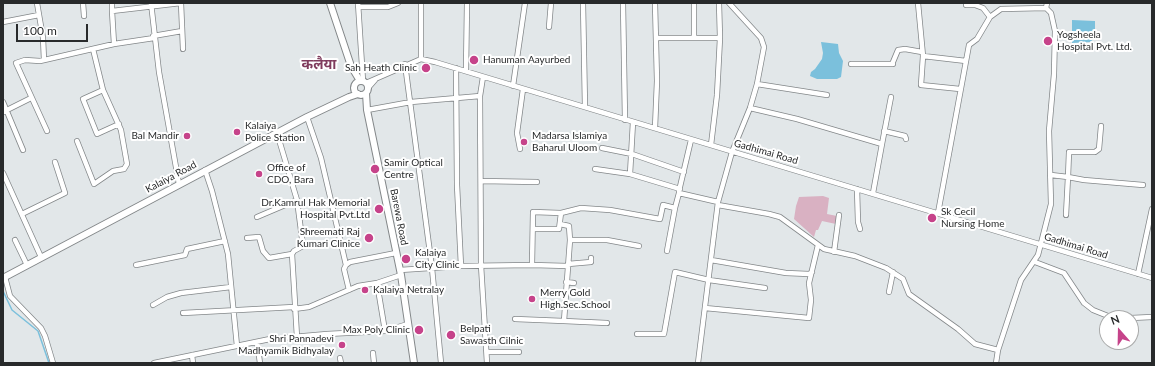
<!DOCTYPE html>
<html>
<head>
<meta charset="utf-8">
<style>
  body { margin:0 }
  #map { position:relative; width:1155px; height:366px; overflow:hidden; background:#e2e7e9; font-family:Lato,sans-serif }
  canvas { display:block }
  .frame { position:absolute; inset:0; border:4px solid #282a2b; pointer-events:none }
  .north { position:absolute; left:1099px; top:310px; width:40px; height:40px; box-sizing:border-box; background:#fff; border:1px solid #a9aaaa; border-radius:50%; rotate:340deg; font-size:11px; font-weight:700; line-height:16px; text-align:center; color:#282a2b }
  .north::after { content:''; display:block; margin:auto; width:14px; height:18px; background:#c6438a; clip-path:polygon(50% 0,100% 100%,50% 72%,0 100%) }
  .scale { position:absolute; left:16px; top:24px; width:72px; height:18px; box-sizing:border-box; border:2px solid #282a2b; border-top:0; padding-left:5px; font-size:12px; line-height:14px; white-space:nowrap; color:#282a2b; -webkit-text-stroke:3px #fff; paint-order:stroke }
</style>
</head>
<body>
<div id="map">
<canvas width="1155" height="366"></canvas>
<div class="frame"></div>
<div class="north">N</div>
<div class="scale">100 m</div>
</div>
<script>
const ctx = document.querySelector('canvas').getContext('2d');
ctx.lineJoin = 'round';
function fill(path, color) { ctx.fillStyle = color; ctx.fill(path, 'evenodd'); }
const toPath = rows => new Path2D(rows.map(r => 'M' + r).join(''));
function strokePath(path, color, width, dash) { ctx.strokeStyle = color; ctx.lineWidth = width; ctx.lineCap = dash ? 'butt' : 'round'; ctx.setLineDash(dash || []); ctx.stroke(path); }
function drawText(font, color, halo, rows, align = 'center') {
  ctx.font = font + ' Lato,"Noto Sans Devanagari",sans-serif'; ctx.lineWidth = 4; ctx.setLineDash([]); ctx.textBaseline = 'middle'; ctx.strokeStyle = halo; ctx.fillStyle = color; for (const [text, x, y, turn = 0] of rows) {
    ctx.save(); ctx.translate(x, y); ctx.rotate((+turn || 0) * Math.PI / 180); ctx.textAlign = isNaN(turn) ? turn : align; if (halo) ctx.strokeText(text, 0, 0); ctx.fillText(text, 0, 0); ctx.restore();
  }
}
const green = toPath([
  [823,196,829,198,827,214,837,216,836,224,822,221,818,230,816,230,814,237,794,219,796,206,799,197]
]);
const water = toPath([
  [1072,20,1095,21,1095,38,1090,42,1072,43],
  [821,42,838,44,839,53,843,61,841,77,837,79,817,79,810,76,811,72,815,69,822,59,823,53]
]);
const stream = toPath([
  [3,291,12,310,38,331,49,363]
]);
const minor = toPath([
  [37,3,43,38,44,60],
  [83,3,84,16],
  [112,3,112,11],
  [151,3,159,72,179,184],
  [358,3,363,81],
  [583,3,585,107],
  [623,3,625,120],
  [918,3,923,56,966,61],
  [966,5,975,5,983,8,990,17],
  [358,7,388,7,398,3],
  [3,22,39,15],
  [549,27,551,3],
  [153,36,182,31],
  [656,38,720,38],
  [694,38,694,3],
  [114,44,112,11,181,3,183,49],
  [923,56,921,85,960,89],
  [421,59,421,3],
  [893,62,898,50,905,49,922,52],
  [405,64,432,268,441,363],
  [851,64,893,64],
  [456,68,457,185,461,266],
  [466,71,467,3],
  [483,77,480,96,481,265,487,363],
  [366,83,421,59,435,62,1152,278],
  [757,84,827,95],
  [513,86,525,3],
  [368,88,375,80],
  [103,90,83,99,97,134,119,124],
  [3,102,23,150],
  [750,108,797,119,882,144,873,193],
  [367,110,411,102,480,96],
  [3,112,31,98],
  [307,117,321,158,346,265],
  [633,122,630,174,680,189],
  [655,128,657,81,655,3],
  [47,131,16,63,25,60,40,61,114,44,154,38],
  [884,131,905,136,906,139],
  [277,133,297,200,303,246,294,251,292,254,297,337],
  [77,141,94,184,113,171,124,169,127,164,121,130,103,90,93,49],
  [882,144,891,97],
  [711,145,717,95,720,38,719,3],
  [602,148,632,154,684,172],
  [520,149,517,133,523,89],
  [595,169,630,174],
  [205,170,212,191,228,254,237,346],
  [3,173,41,257],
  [1051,175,1068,177,1069,152,1095,152,1099,149,1101,126],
  [481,181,537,182],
  [857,189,858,222,860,229],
  [679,191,691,140],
  [718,205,769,214,780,217,824,249,855,256,886,268,903,279,909,294,958,329,975,344,998,350],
  [938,213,969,45,977,39,990,17,1001,9,1046,8],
  [22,214,65,193,55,162],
  [1066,215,1068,177,1084,180,1143,185],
  [257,217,297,200],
  [560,224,569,226,570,240,607,240,639,246],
  [534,229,559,229,561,213,581,208,610,210,660,219,663,205,675,208,679,193,718,202],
  [247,238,259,237,263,251,269,258,292,254],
  [15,240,27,265],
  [570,240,564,321,607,323],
  [667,251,675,208],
  [834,252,839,215],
  [711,260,786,273,809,274,812,272],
  [1035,262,1064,273,1084,303,1093,310,1113,318],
  [568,264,591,262,591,258],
  [136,265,185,255,187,249,225,241],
  [532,265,568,266],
  [400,270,461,266,532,265,533,212,561,213],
  [1138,274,1152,209],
  [5,277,10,296,41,328,45,336,53,363],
  [566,282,574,283],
  [377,283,385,331],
  [349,290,344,269,346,265,350,262,396,253],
  [889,292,893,272],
  [153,305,167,297,181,293,231,287],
  [705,308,809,318,811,300,809,283,818,245],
  [294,309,309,307,358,286,377,283,401,275],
  [183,313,294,307],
  [1131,318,1152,317],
  [515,319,564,321],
  [637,334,664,334,675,272,709,280,765,288],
  [257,342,260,363],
  [487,352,519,352],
  [373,353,374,363],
  [192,355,193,363],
  [340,358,341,363],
  [154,363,270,339,327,334,385,331,408,324],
  [698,363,718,202,732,152,750,108,757,84,764,47,761,38,729,3],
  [996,363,998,350,1021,280,1038,255,1051,204,1049,131,1054,74,1055,31,1051,13,1046,8,1047,3]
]);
const major = toPath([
  [330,3,351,66,360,81],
  '354 88a7 7 0 1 1 14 0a7 7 0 1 1-14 0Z',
  [366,93,367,110,401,275,414,363],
  [3,278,307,117,349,97,358,94]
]);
const markers = [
  [1048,41,5,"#c6438a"],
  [474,60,5,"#c6438a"],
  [426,68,5,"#c6438a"],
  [237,132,4,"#c6438a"],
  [187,136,4,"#c6438a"],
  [524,142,4,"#c6438a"],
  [375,169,5,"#c6438a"],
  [259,174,4,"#c6438a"],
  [379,209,5,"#c6438a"],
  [932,218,5,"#c6438a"],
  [369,238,5,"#c6438a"],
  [406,259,5,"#c6438a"],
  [365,290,4,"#c6438a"],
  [532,299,4,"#c6438a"],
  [419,330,5,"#c6438a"],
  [451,335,5,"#c6438a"],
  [342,345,4,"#c6438a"]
];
const poiNames = [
  ["Yogsheela",1057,35],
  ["Hospital Pvt. Ltd.",1057,47],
  ["Hanuman Aayurbed",483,60],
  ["Sah Heath Clinic",417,68,"right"],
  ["Kalaiya",245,126],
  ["Police Station",245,138],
  ["Bal Mandir",179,136,"right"],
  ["Madarsa Islamiya",532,136],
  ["Baharul Uloom",532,148],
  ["Samir Optical",384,163],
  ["Centre",384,175],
  ["Office of",267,168],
  ["CDO, Bara",267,180],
  ["Dr.Kamrul Hak Memorial",370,203,"right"],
  ["Hospital Pvt.Ltd",370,215,"right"],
  ["Sk Cecil",941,212],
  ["Nursing Home",941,224],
  ["Shreemati Raj",360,232,"right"],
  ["Kumari Clinice",360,244,"right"],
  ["Kalaiya",415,253],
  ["City Clinic",415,265],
  ["Kalaiya Netralay",373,290],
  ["Merry Gold",540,293],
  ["High.Sec.School",540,305],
  ["Belpati",460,329],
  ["Sawasth Cilnic",460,341],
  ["Max Poly Clinic",410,330,"right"],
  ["Shri Pannadevi",334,339,"right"],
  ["Madhyamik Bidhyalay",334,351,"right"]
];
const streetNames = [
  ["Gadhimai Road",766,152,16],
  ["Kalaiya Road",171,177,-28],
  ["Barewa Road",399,217,79],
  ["Gadhimai Road",1076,246,17]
];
const districtNames = [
  ["कलैया",319,64]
];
fill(green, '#d9b1c2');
fill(water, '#7bc0dc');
strokePath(stream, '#7bc0dc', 1.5);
strokePath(minor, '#838789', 6);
strokePath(major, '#838789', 8);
strokePath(minor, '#fff', 4.5);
strokePath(major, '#fff', 6);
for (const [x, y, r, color] of markers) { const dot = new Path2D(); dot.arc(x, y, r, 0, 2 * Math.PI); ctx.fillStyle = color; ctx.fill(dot); strokePath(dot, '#fff', 1.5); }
drawText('10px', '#282a2b', '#fff', poiNames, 'left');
drawText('10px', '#282a2b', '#fff', streetNames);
drawText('bold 14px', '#7f3c5d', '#fff', districtNames);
</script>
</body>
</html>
